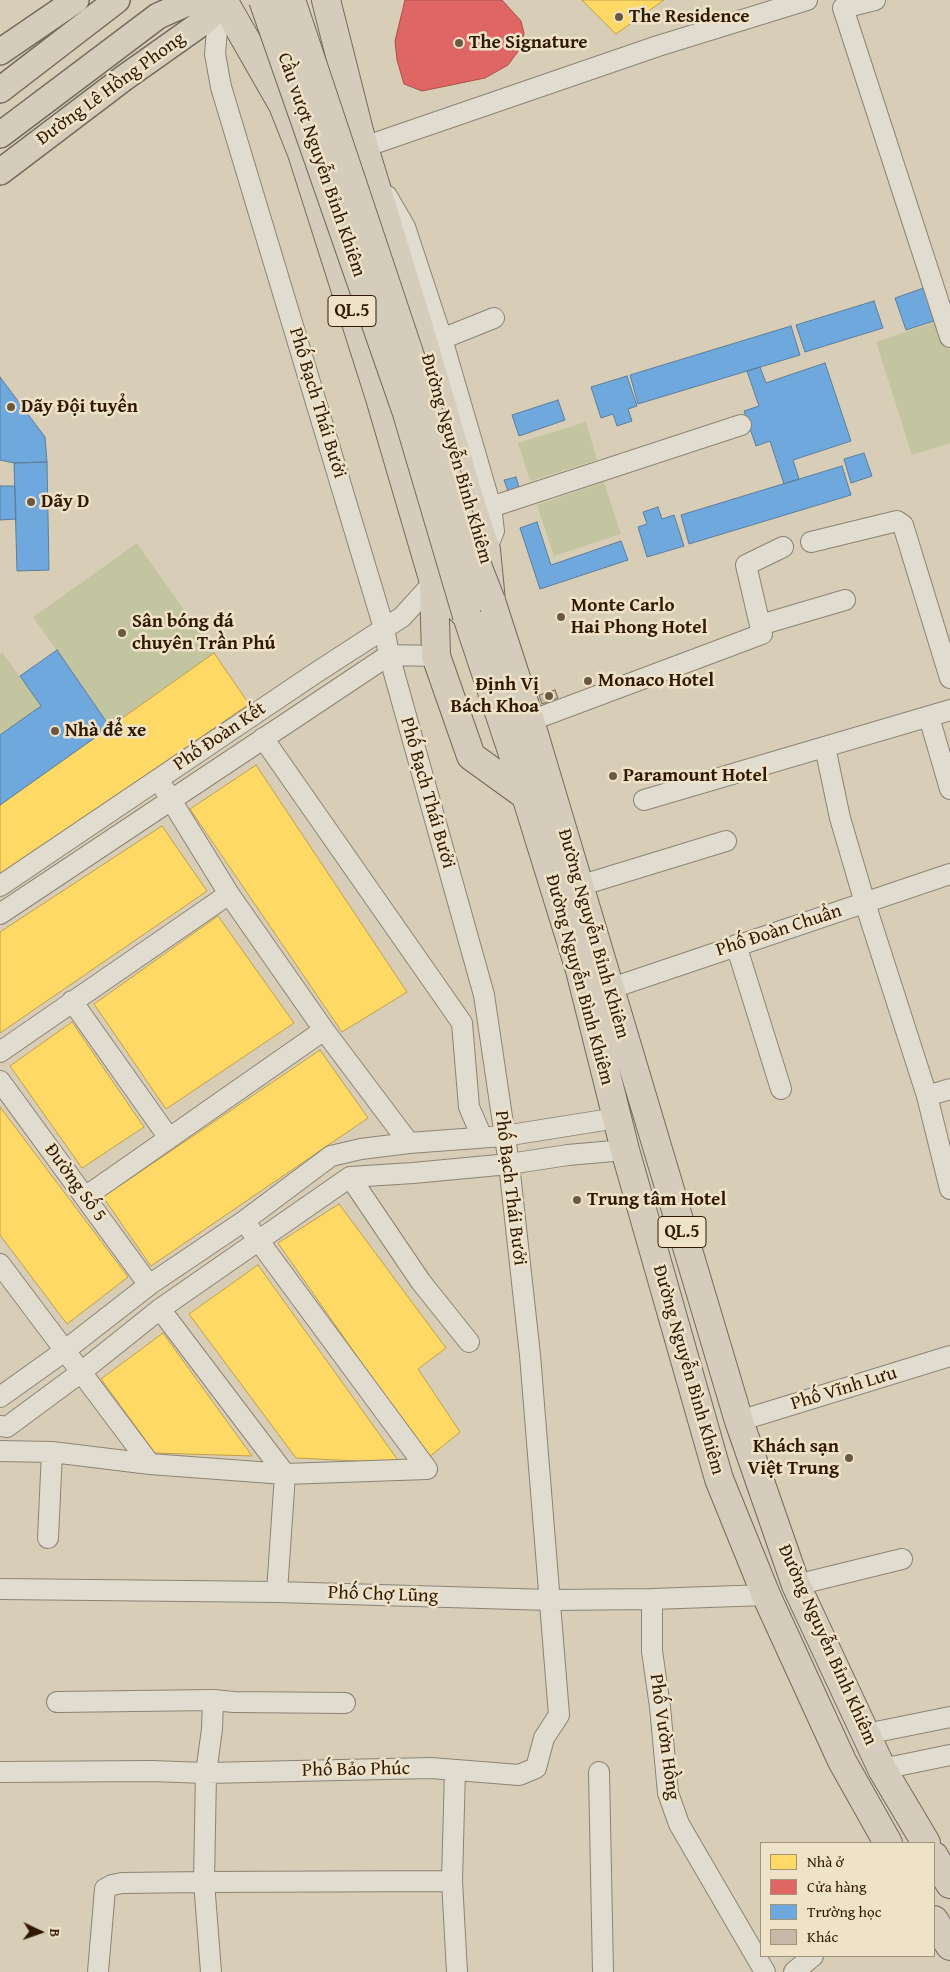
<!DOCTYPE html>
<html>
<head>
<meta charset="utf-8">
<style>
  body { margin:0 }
  #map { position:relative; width:950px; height:1972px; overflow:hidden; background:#d8ceb7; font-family:"Gentium Book Plus",serif }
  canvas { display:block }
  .legend { position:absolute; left:760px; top:1842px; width:175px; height:115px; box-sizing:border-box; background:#eee3c8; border:1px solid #a29279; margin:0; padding:6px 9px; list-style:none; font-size:15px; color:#301802 }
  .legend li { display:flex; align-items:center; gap:10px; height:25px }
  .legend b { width:25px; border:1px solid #a29279 }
  .north { position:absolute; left:15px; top:1907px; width:50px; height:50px; -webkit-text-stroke:4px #eee3c8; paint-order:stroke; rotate:93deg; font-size:14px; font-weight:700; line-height:20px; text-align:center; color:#301802 }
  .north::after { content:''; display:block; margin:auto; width:18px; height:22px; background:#301802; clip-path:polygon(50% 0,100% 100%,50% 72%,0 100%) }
</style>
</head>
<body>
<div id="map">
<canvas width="950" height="1972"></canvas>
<ul class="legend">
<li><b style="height:14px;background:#ffd966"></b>Nhà ở</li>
<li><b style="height:14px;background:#e06666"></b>Cửa hàng</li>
<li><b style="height:14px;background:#6fa8dc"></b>Trường học</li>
<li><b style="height:14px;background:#c6b8a6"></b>Khác</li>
</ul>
<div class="north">B</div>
</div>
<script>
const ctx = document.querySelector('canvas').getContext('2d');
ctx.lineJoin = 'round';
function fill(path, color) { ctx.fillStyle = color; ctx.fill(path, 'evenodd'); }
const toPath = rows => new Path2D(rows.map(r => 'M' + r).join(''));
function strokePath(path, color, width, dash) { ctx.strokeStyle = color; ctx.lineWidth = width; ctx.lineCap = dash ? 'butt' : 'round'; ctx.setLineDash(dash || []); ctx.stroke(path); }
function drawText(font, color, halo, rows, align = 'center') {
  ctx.font = font + ' "Gentium Book Plus",serif'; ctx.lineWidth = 5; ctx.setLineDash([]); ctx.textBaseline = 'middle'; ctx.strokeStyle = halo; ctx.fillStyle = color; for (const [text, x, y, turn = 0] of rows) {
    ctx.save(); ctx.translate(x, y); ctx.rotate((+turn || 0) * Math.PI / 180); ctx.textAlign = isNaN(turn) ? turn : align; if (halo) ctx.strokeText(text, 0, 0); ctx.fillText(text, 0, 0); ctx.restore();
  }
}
const green = toPath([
  [940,320,950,350,950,443,912,455,876,342],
  [586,422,597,460,530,481,518,443],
  [604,482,621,534,554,556,537,505],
  [137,543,214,653,110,727,33,617],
  [2,652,41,706,0,735,0,654]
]);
const homes = toPath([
  [582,0,664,0,616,34,582,0],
  [214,653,249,704,0,876,0,805,214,653],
  [256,765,407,992,342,1032,190,809,256,765],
  [162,826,207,891,0,1033,0,932,162,826],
  [218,916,294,1023,166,1109,94,1004,218,916],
  [72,1022,144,1127,82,1168,10,1066,72,1022],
  [320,1050,368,1118,151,1266,103,1197,320,1050],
  [0,1107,128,1277,67,1324,0,1235,0,1107],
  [339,1204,446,1348,418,1369,460,1432,428,1458,278,1243,339,1204],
  [258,1265,400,1463,296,1458,189,1314,258,1265],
  [163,1333,252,1456,155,1453,101,1379,163,1333]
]);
const shops = toPath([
  [405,0,502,0,521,21,524,33,522,46,508,65,485,78,422,91,404,84,397,60,395,41,405,0]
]);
const schools = toPath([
  [935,284,946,317,906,330,895,298,935,284],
  [874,301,883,328,805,352,796,325,874,301],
  [791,326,800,355,638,404,630,375,791,326],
  [825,363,851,441,793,460,799,479,784,484,770,441,756,446,744,411,759,406,747,371,760,367,766,383,825,363],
  [627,376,637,406,628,409,632,421,617,426,613,414,601,418,591,387,627,376],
  [0,377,45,437,47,462,14,463,0,460,0,377],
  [558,400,565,420,519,436,512,415,558,400],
  [864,453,872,476,851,483,844,459,864,453],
  [47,462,49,570,17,571,14,463,47,462],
  [842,466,851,495,689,544,681,515,842,466],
  [516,477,519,487,508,491,504,480,516,477],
  [0,486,15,486,16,519,0,520,0,486],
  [658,507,662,519,674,515,684,546,647,557,638,527,647,524,643,512,658,507],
  [537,522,551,565,621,541,628,560,540,589,520,528,537,522],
  [57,650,110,727,0,805,0,735,41,706,20,676,57,650]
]);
const building = toPath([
  [555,690,558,698,542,704,539,695,555,690]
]);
const minor = toPath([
  [875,0,843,8,950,337],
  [364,147,658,46,807,0],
  [387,196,405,227,442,339,491,507,494,531,486,550],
  [429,344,494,318],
  [491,507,741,425],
  [811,542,897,521,903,525,950,678],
  [760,625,845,600],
  [929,717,950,789],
  [530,721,762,634,746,565,783,547],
  [263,738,462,1023,469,1107,482,1137],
  [825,747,840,818,865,903,927,1096,950,1189],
  [163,787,229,894,324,1030,409,1143],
  [644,800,950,710],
  [0,886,314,674,402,617,434,582],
  [579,886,726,841],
  [0,914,389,655,436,656],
  [736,945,781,1089],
  [609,989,950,874],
  [72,1001,169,1138],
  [0,1052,229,894],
  [0,1081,149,1285],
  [927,1096,950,1089],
  [350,1177,421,1282,469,1342],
  [85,1197,324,1030],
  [250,1229,427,1469],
  [0,1264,150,1464],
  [160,1309,285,1474,277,1592],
  [0,1397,59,1355,149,1285,244,1221,331,1156,361,1149,409,1143,504,1136,617,1118],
  [739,1421,950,1356],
  [0,1426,7,1427,80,1373,160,1309,350,1177,413,1173,509,1164,568,1155,625,1150],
  [0,1451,52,1452,150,1464,285,1474,427,1469],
  [48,1538,52,1452],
  [796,1585,902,1559],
  [0,1589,277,1592,550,1600,652,1599,766,1595],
  [652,1599,652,1651,660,1707,668,1793,679,1824,765,1972],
  [213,1700,234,1702,345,1703],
  [57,1702,213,1700,212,1729,206,1773,204,1882,211,1972],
  [866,1734,950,1717],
  [882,1769,950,1755],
  [455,1770,452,1881,457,1972],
  [0,1772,151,1771,206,1773,431,1768,519,1775,536,1768,544,1738,559,1715,530,1355,509,1164,484,995,389,655,384,628,221,87,215,54,217,30,223,5],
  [599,1772,603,1972],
  [98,1972,105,1889,112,1885,122,1883,204,1882,452,1881],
  [794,1972,813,1956]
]);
const major = toPath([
  [0,52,76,0],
  [0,90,117,0],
  [0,135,158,16,185,4,212,0],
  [0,172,124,78,206,20,219,4]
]);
const highway = toPath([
  [326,0,359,131,424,345,467,492,486,550,491,601,530,721,739,1421,796,1585,882,1769,926,1843],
  [227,7,283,105,302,153,380,398,434,582,467,616,513,754,580,970,625,1150,719,1479,766,1595,842,1761,888,1843],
  [434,582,436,656,471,756,525,795],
  [934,1856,950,1884],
  [934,1920,950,1946]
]);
const highwayBridge = toPath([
  [263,0,407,413,467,616],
  [291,0,426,404,461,524,491,601]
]);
const markers = [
  [619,17,5,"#6b5841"],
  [459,43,5,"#6b5841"],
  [11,407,5,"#6b5841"],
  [31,502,5,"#6b5841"],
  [561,617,5,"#6b5841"],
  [122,633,5,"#6b5841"],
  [588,681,5,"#6b5841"],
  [549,696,5,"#6b5841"],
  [55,731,5,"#6b5841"],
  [613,776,5,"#6b5841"],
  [577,1200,5,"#6b5841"],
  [849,1458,5,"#6b5841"]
];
const shields = [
  [352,311,48],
  [682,1232,48]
];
const shieldNames = [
  ["QL.5",352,311],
  ["QL.5",682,1232]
];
const poiNames = [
  ["The Residence",629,17],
  ["The Signature",469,43],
  ["Dãy Đội tuyển",21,407],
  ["Dãy D",41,502],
  ["Monte Carlo",571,606],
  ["Hai Phong Hotel",571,628],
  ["Sân bóng đá",132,622],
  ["chuyên Trần Phú",132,644],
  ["Monaco Hotel",598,681],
  ["Định Vị",539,685,"right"],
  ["Bách Khoa",539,707,"right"],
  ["Nhà để xe",65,731],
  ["Paramount Hotel",623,776],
  ["Trung tâm Hotel",587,1200],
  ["Khách sạn",839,1447,"right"],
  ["Việt Trung",839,1469,"right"]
];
const streetNames = [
  ["Đường Lê Hồng Phong",111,89,-36],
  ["Cầu vượt Nguyễn Bỉnh Khiêm",321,165,71],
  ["Phố Bạch Thái Bưởi",317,403,73],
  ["Đường Nguyễn Bỉnh Khiêm",456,459,74],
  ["Phố Đoàn Kết",220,737,-34],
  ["Phố Bạch Thái Bưởi",427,793,74],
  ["Phố Đoàn Chuẩn",779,931,-18],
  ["Đường Nguyễn Bỉnh Khiêm",593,934,74],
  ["Đường Nguyễn Bình Khiêm",579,980,75],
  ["Đường Số 5",75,1183,54],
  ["Phố Bạch Thái Bưởi",510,1188,83],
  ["Đường Nguyễn Bình Khiêm",688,1370,74],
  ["Phố Vĩnh Lưu",844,1389,-17],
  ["Phố Chợ Lũng",383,1595,2],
  ["Đường Nguyễn Bỉnh Khiêm",827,1645,66],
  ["Phố Vườn Hồng",664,1737,82],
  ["Phố Bảo Phúc",356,1770,-1]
];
fill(green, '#c2c59f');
fill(homes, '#ffd966');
strokePath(homes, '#c19f48', 1);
fill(shops, '#e06666');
strokePath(shops, '#ab4f48', 1);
fill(schools, '#6fa8dc');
strokePath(schools, '#5c7d9b', 1);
fill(building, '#c6b8a6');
strokePath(building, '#736a5c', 1);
strokePath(minor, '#8c8373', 22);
strokePath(major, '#736a5c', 28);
strokePath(highway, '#736a5c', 30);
strokePath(minor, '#e0dcd0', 20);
strokePath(major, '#d5ccbb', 25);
strokePath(highway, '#d5ccbb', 28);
strokePath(highwayBridge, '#736a5c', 30, []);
strokePath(highwayBridge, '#d5ccbb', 28);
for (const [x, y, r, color] of markers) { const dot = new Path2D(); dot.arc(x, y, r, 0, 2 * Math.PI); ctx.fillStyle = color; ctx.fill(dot); strokePath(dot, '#eee3c8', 2); }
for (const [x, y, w] of shields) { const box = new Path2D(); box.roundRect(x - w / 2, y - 15.5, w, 31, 4); ctx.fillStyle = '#eee3c8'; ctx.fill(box); strokePath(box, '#301802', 1); }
drawText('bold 18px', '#301802', null, shieldNames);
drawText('bold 19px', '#301802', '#eee3c8', poiNames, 'left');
drawText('19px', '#301802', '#eee3c8', streetNames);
</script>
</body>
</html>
